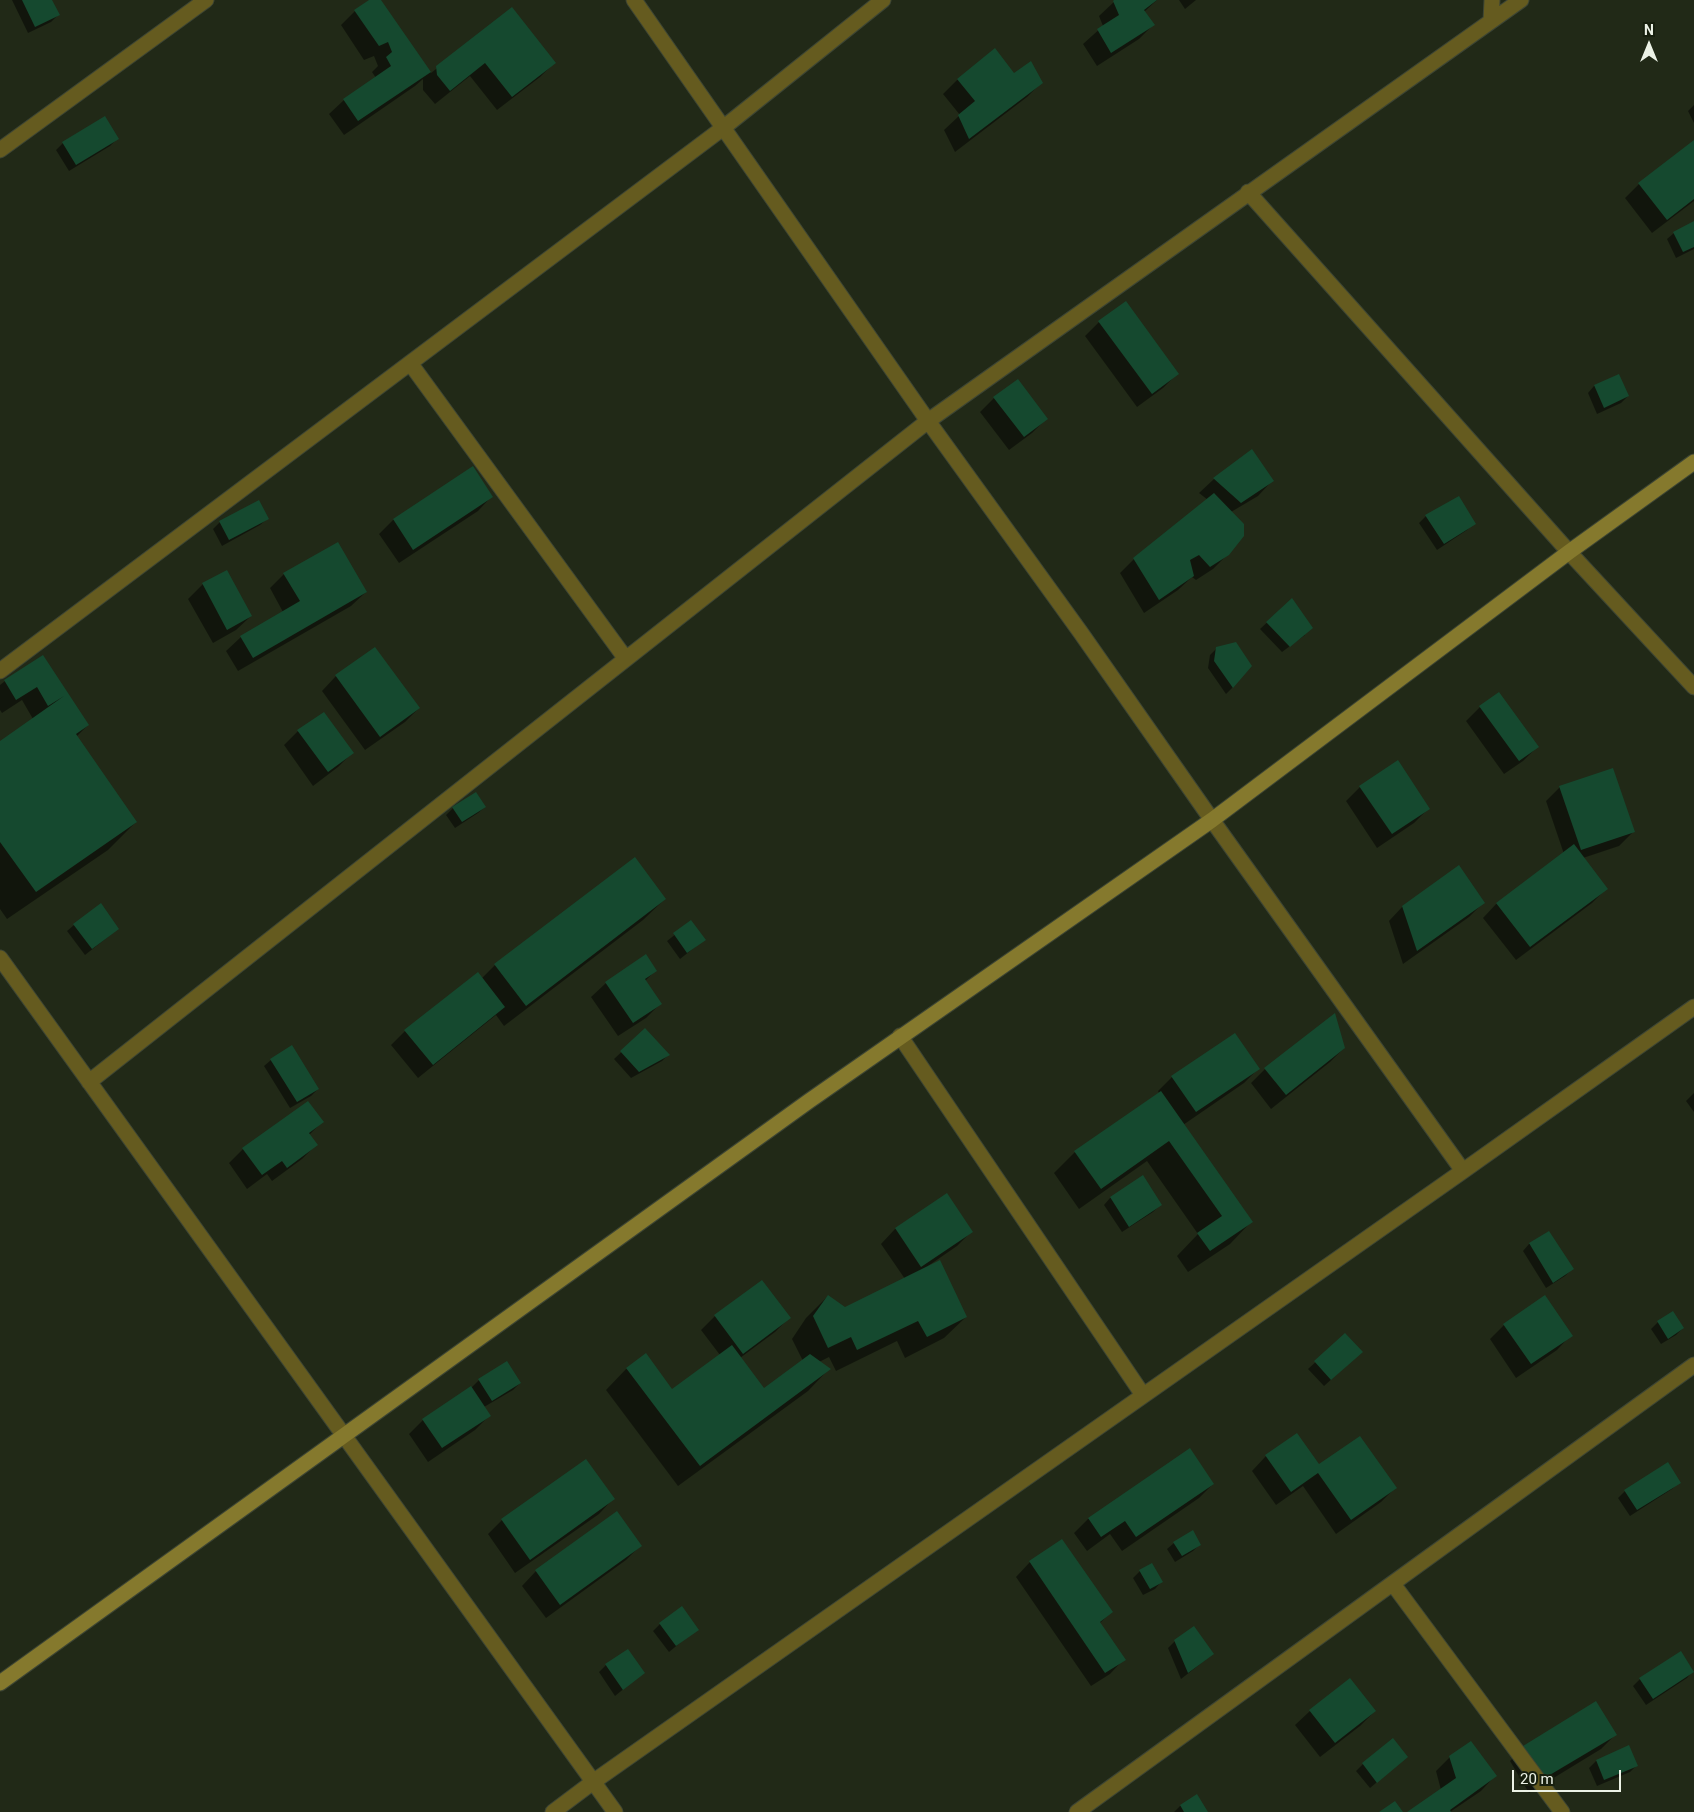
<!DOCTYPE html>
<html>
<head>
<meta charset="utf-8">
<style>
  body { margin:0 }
  #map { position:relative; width:1694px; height:1812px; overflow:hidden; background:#212917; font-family:Roboto,sans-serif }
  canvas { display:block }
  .north { position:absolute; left:1624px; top:20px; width:50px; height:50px; -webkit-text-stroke:4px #171f0e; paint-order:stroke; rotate:0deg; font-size:14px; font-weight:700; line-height:20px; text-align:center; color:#ecf2e6 }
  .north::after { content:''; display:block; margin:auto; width:18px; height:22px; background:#ecf2e6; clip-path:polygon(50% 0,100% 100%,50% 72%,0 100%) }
  .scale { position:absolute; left:1512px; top:1770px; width:109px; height:22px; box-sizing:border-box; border:2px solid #ecf2e6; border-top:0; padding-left:6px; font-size:15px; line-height:18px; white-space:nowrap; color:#ecf2e6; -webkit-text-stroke:4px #171f0e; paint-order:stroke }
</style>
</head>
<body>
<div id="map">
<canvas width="1694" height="1812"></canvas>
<div class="north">N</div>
<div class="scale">20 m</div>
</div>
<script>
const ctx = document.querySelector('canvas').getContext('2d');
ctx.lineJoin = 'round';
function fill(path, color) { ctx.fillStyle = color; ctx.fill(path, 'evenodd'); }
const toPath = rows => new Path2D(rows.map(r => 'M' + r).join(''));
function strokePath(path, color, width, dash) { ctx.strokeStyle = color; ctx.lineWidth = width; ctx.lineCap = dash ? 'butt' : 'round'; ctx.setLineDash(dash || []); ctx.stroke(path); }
const shadow = toPath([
  [12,0,51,0,58,15,51,22,28,33],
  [371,0,380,0,431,73,512,9,554,63,540,77,497,110,470,76,435,104,423,90,423,79,415,86,344,135,329,114,344,100,376,78,372,72,378,66,374,56,364,60,341,25,355,11],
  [1116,0,1157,0,1144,12,1153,25,1139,39,1097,66,1083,44,1103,26,1099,16],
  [1179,0,1196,0,1185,9],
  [1013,75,1041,83,1027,97,955,152,944,130,960,115,943,94,958,79],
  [1694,105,1694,123,1688,111],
  [104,118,117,139,110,146,69,171,56,150,63,143],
  [1694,142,1694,201,1652,233,1625,198,1639,184],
  [1694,223,1694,249,1676,258,1667,239,1674,233],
  [1099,322,1177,374,1163,388,1137,407,1085,336],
  [1619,375,1628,396,1621,403,1597,414,1588,393,1594,386],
  [994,398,1046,419,1032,433,1009,450,980,412],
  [1252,451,1272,481,1258,496,1231,512,1228,554,1213,569,1196,580,1192,577,1178,590,1144,613,1120,573,1134,559,1208,500,1199,493,1214,479],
  [472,468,492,496,478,511,399,563,379,534,393,520],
  [1426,516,1474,523,1467,530,1437,550,1419,523],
  [267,519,260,525,222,546,213,529,220,522],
  [226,572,251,616,236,630,213,643,188,599,203,584],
  [284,574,366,592,351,606,238,671,226,651,241,637,283,612,270,588],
  [1291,600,1305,635,1282,652,1260,629],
  [375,648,419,708,405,722,365,750,322,691,336,676],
  [1217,648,1233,687,1226,694,1208,668,1210,655],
  [43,657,88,725,76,737,136,822,108,850,7,919,0,909,0,743,33,719,22,700,2,713,0,710,0,685,5,681],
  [1480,707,1537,747,1523,761,1504,774,1466,721],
  [298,731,352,753,338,767,313,786,284,745],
  [1360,787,1429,808,1414,823,1377,848,1346,801],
  [1560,787,1633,832,1619,846,1583,858,1606,889,1592,903,1516,960,1483,918,1497,903,1564,854,1546,801],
  [476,793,485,807,478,813,455,828,446,815,453,808],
  [665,899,643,920,504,1026,496,1015,418,1078,391,1045,405,1031,481,979,495,965],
  [1484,902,1469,917,1403,964,1389,921,1403,906],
  [691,922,704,940,680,959,667,941],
  [74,925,118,929,85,955,67,931],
  [645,955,656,970,645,981,660,1004,646,1018,618,1036,591,997,606,983],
  [645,1030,668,1055,662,1061,631,1078,614,1059],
  [1344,1048,1330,1062,1271,1109,1251,1083,1265,1069],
  [271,1060,318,1089,311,1096,290,1108,264,1066],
  [1258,1069,1244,1083,1183,1125,1251,1222,1230,1244,1188,1272,1177,1256,1198,1234,1147,1161,1079,1209,1054,1173,1075,1152,1159,1093,1158,1091,1172,1077],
  [1694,1093,1694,1112,1686,1101],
  [322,1122,309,1135,316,1145,302,1159,272,1181,267,1174,247,1189,229,1163,243,1149],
  [1142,1177,1160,1205,1153,1212,1122,1232,1104,1205,1110,1198],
  [946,1195,971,1232,957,1246,928,1266,966,1317,944,1338,905,1358,897,1341,836,1371,829,1357,819,1362,829,1369,808,1391,678,1486,606,1390,627,1368,672,1390,720,1355,701,1330,715,1316,789,1318,775,1332,740,1358,763,1390,803,1361,792,1339,806,1318,828,1296,845,1308,905,1279,881,1244,895,1229],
  [1548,1232,1572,1269,1565,1276,1546,1288,1523,1251,1529,1244],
  [1658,1322,1683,1328,1676,1335,1661,1344,1651,1329],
  [1504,1325,1571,1335,1557,1350,1516,1378,1490,1339],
  [1345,1335,1354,1359,1324,1386,1308,1369],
  [479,1380,520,1383,513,1390,484,1407,489,1416,475,1430,428,1462,409,1434,423,1420,472,1387],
  [1189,1450,1213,1484,1199,1498,1122,1551,1110,1534,1087,1551,1074,1533,1088,1519],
  [1266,1456,1319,1466,1395,1488,1381,1502,1336,1534,1303,1486,1276,1505,1252,1471],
  [586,1461,613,1499,599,1514,515,1573,488,1534,502,1520],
  [1679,1482,1672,1489,1630,1516,1618,1498,1625,1491],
  [1062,1541,1111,1612,1099,1624,1124,1659,1110,1674,1091,1686,1016,1577,1030,1562],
  [1174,1543,1200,1544,1193,1551,1175,1562,1167,1549],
  [640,1546,626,1560,546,1618,522,1586,536,1571],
  [1140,1571,1161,1582,1155,1589,1143,1595,1133,1578],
  [660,1624,697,1629,669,1652,653,1631],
  [1175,1641,1213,1654,1181,1679,1168,1648],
  [628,1651,643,1673,615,1696,599,1672,606,1665],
  [1681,1652,1693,1671,1687,1678,1646,1705,1633,1686,1640,1679],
  [1350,1680,1375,1711,1360,1726,1320,1757,1295,1725,1310,1711],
  [1615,1735,1601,1749,1529,1793,1510,1761,1524,1747],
  [1629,1747,1637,1765,1630,1772,1597,1786,1589,1768,1596,1761],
  [1407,1757,1370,1788,1356,1771,1363,1764],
  [1450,1757,1495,1776,1481,1791,1450,1812,1409,1812,1441,1790,1436,1771],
  [1196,1796,1207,1812,1174,1812,1180,1806]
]);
const building = toPath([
  [22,0,52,0,60,15,35,27],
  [369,0,381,0,431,72,358,121,343,99,391,66,386,57,392,52,388,42,379,46,354,10],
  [1114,0,1157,0,1144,10,1155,25,1111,53,1097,29,1119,15,1113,1],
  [512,7,556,63,512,97,485,63,450,91,437,75,436,66],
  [995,48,1014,73,1031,61,1043,83,969,139,958,115,975,101,957,79],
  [105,116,119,139,76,165,62,142],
  [1694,140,1694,199,1667,220,1638,183],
  [1694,221,1694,247,1683,252,1673,232],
  [1126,301,1179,374,1152,394,1098,321],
  [1619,374,1629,396,1604,408,1594,385],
  [1018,379,1048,419,1024,437,993,397],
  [1252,449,1274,481,1241,503,1213,478],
  [473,466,493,497,413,550,393,519],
  [1214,493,1244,524,1244,536,1229,555,1210,567,1199,555,1190,560,1194,576,1159,600,1133,558],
  [1459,496,1476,524,1444,544,1425,515],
  [259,500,269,519,229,540,219,521],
  [338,542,367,592,253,658,240,636,300,601,283,573],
  [227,570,252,616,227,630,202,583],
  [1292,598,1313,628,1290,647,1266,622],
  [1236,642,1252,666,1233,688,1214,661,1216,647],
  [375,647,420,708,380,737,335,675],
  [43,655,89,725,76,734,137,822,36,892,0,842,0,741,64,696,48,706,37,687,16,700,4,680],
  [1499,692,1539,747,1519,761,1479,706],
  [324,712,354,753,328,772,297,730],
  [1398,760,1430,809,1392,834,1359,786],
  [1613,768,1635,832,1581,850,1559,786],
  [476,792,486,807,462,822,452,807],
  [1574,844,1608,889,1530,947,1496,903],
  [635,857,666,899,526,1006,494,964],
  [1459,865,1485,903,1417,951,1402,906],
  [101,903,119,929,92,949,73,924],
  [691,920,706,940,687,953,673,933],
  [646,954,657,971,645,979,662,1004,633,1023,605,982],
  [478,972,505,1007,433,1065,404,1030],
  [1335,1013,1345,1048,1286,1095,1264,1068],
  [645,1028,670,1055,639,1072,620,1051],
  [1235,1033,1260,1069,1196,1112,1171,1076],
  [292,1045,319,1089,297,1102,270,1059],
  [1161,1091,1253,1222,1210,1251,1197,1233,1222,1216,1169,1141,1101,1189,1074,1151],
  [308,1101,324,1122,309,1133,318,1145,287,1168,282,1161,262,1175,242,1148],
  [1143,1175,1162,1205,1129,1227,1110,1197],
  [947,1193,973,1232,921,1267,895,1228],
  [1549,1231,1574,1269,1553,1283,1529,1243],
  [940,1260,967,1317,927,1337,918,1321,857,1350,851,1337,828,1348,813,1316,828,1295,845,1307],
  [762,1280,791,1318,743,1354,714,1315],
  [1545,1295,1573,1336,1531,1364,1503,1324],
  [1673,1311,1684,1328,1668,1339,1657,1321],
  [1345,1333,1363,1352,1331,1380,1314,1361],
  [732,1345,764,1388,810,1354,831,1369,700,1466,626,1368,646,1353,672,1389],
  [507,1361,521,1383,492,1401,478,1379],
  [471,1386,491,1416,442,1448,422,1419],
  [1297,1433,1319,1464,1360,1436,1397,1488,1351,1520,1318,1473,1291,1492,1265,1455],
  [1190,1448,1214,1484,1136,1537,1125,1521,1101,1537,1088,1518],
  [586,1459,615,1499,530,1560,501,1519],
  [1668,1462,1681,1483,1637,1510,1624,1490],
  [617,1511,642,1546,560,1605,535,1570],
  [1193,1530,1201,1545,1182,1556,1173,1542],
  [1062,1539,1113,1612,1100,1622,1126,1660,1105,1673,1029,1561],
  [1152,1563,1163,1582,1150,1589,1139,1570],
  [682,1606,699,1630,676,1646,659,1623],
  [1194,1626,1214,1654,1188,1673,1174,1640],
  [628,1649,645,1673,623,1690,605,1664],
  [1681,1651,1694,1672,1653,1699,1639,1678],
  [1350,1678,1376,1711,1335,1743,1309,1710],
  [1596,1701,1617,1735,1543,1779,1523,1746],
  [1393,1738,1408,1757,1377,1783,1362,1763],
  [1471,1741,1497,1776,1450,1810,1451,1812,1407,1812,1456,1778,1449,1756],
  [1629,1745,1638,1766,1604,1780,1596,1760],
  [1197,1794,1208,1812,1184,1812,1180,1805],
  [1395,1801,1403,1812,1379,1812]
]);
const street = toPath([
  [634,0,928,421,1081,633,1212,820,1463,1171],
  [1491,21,1492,0],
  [0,150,206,0],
  [1248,192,1569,552,1694,687],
  [410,363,626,659],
  [0,671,723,128,883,0],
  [0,958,615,1812],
  [900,1036,1143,1395],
  [89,1082,928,421,1521,0],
  [1393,1584,1562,1812],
  [553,1812,593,1782,1463,1171,1694,1007],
  [1077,1812,1694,1365]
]);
const secondary = toPath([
  [0,1683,809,1101,1212,820,1569,552,1694,462]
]);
fill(shadow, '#0007');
fill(building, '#15492f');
strokePath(street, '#3d4534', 17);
strokePath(secondary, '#3d4534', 17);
strokePath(street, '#655b1f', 15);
strokePath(secondary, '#85792d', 15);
</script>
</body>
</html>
